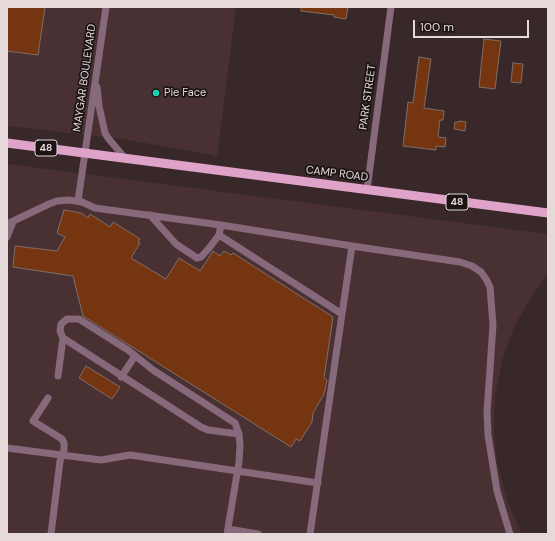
<!DOCTYPE html>
<html>
<head>
<meta charset="utf-8">
<style>
  body { margin:0 }
  #map { position:relative; width:555px; height:541px; overflow:hidden; background:#392829; font-family:"DM Sans",sans-serif }
  canvas { display:block }
  .frame { position:absolute; inset:0; border:8px solid #e5d9da; pointer-events:none }
  .scale { position:absolute; left:413px; top:20px; width:116px; height:18px; box-sizing:border-box; border:2px solid #e5d9da; border-top:0; padding-left:5px; font-size:12px; line-height:14px; white-space:nowrap; color:#e5d9da; -webkit-text-stroke:3px #1b1314; paint-order:stroke }
</style>
</head>
<body>
<div id="map">
<canvas width="555" height="541"></canvas>
<div class="frame"></div>
<div class="scale">100 m</div>
</div>
<script>
const ctx = document.querySelector('canvas').getContext('2d');
ctx.lineJoin = 'round';
function fill(path, color) { ctx.fillStyle = color; ctx.fill(path, 'evenodd'); }
const toPath = rows => new Path2D(rows.map(r => 'M' + r).join(''));
function strokePath(path, color, width, dash) { ctx.strokeStyle = color; ctx.lineWidth = width; ctx.lineCap = dash ? 'butt' : 'round'; ctx.setLineDash(dash || []); ctx.stroke(path); }
function drawText(font, color, halo, rows, align = 'center') {
  ctx.font = font + ' "DM Sans",sans-serif'; ctx.lineWidth = 3.5; ctx.setLineDash([]); ctx.textBaseline = 'middle'; ctx.strokeStyle = halo; ctx.fillStyle = color; for (const [text, x, y, turn = 0] of rows) {
    ctx.save(); ctx.translate(x, y); ctx.rotate((+turn || 0) * Math.PI / 180); ctx.textAlign = isNaN(turn) ? turn : align; if (halo) ctx.strokeText(text, 0, 0); ctx.fillText(text, 0, 0); ctx.restore();
  }
}
const built = toPath([
  [7,7,236,7,217,157,212,155,123,139,7,126],
  [7,164,548,234,548,273,531,297,514,327,503,357,495,395,494,435,497,463,508,503,522,534,7,534]
]);
const building = toPath([
  [7,7,45,7,38,55,7,51,7,7],
  [301,7,348,7,346,19,334,17,334,15,301,11,301,7],
  [484,39,501,41,495,89,479,87,484,39],
  [419,57,431,59,424,108,444,111,443,120,440,120,438,137,446,138,445,147,436,146,436,150,403,146,408,102,413,103,419,57],
  [513,63,523,64,521,83,511,82,513,63],
  [460,121,466,122,465,131,454,129,455,122,459,122,460,121],
  [64,210,81,213,88,218,90,214,110,227,113,222,140,239,138,242,140,243,131,258,166,279,179,258,200,271,213,251,220,256,224,251,231,255,233,253,333,317,324,378,327,380,324,394,313,413,312,422,300,441,296,439,291,447,83,316,73,276,13,267,15,246,57,251,65,237,57,233,64,210],
  [86,366,120,387,112,399,79,378,86,366]
]);
const minor = toPath([
  [97,87,99,106,105,133,108,138,124,157],
  [367,190,391,7],
  [78,201,106,7],
  [150,215,176,244,197,258,201,257,210,247,219,235],
  [7,224,49,204,57,201,69,200,82,202,95,208,221,225,219,235,342,314,310,534],
  [221,225,352,246,342,314],
  [7,237,13,222],
  [352,246,460,262,472,266,481,272,486,279,490,287,493,325,487,412,488,435,497,491,510,534],
  [63,338,201,427,208,430,239,434],
  [58,376,63,338,60,331,61,324,67,319,79,319,128,350,153,370,235,423,239,434,240,445,239,462,227,534],
  [121,377,135,356],
  [48,398,33,421,62,439,64,443,64,450,60,461,51,534],
  [7,448,101,460,130,455,318,483],
  [228,529,258,534]
]);
const major = toPath([
  [7,143,548,213]
]);
const markers = [
  [156,93,4,"#13d5b4"]
];
const shields = [
  [46,148,22],
  [457,202,22]
];
const shieldNames = [
  ["48",46,148],
  ["48",457,202]
];
const streetNames = [
  ["MAYGAR BOULEVARD",85,78,-82],
  ["PARK STREET",368,97,-82],
  ["CAMP ROAD",337,174,7]
];
const poiNames = [
  ["Pie Face",164,93]
];
fill(built, '#493133');
fill(building, '#763511');
strokePath(building, '#7f6e65', 1);
strokePath(minor, '#86697b', 7);
strokePath(major, '#dfa2c8', 9);
for (const [x, y, r, color] of markers) { const dot = new Path2D(); dot.arc(x, y, r, 0, 2 * Math.PI); ctx.fillStyle = color; ctx.fill(dot); strokePath(dot, '#1b1314', 1.5); }
for (const [x, y, w] of shields) { const box = new Path2D(); box.roundRect(x - w / 2, y - 8, w, 16, 3); ctx.fillStyle = '#1b1314'; ctx.fill(box); strokePath(box, '#e5d9da', 1); }
drawText('bold 10px', '#e5d9da', null, shieldNames);
drawText('11px', '#e5d9da', '#1b1314', streetNames);
drawText('11px', '#e5d9da', '#1b1314', poiNames, 'left');
</script>
</body>
</html>
